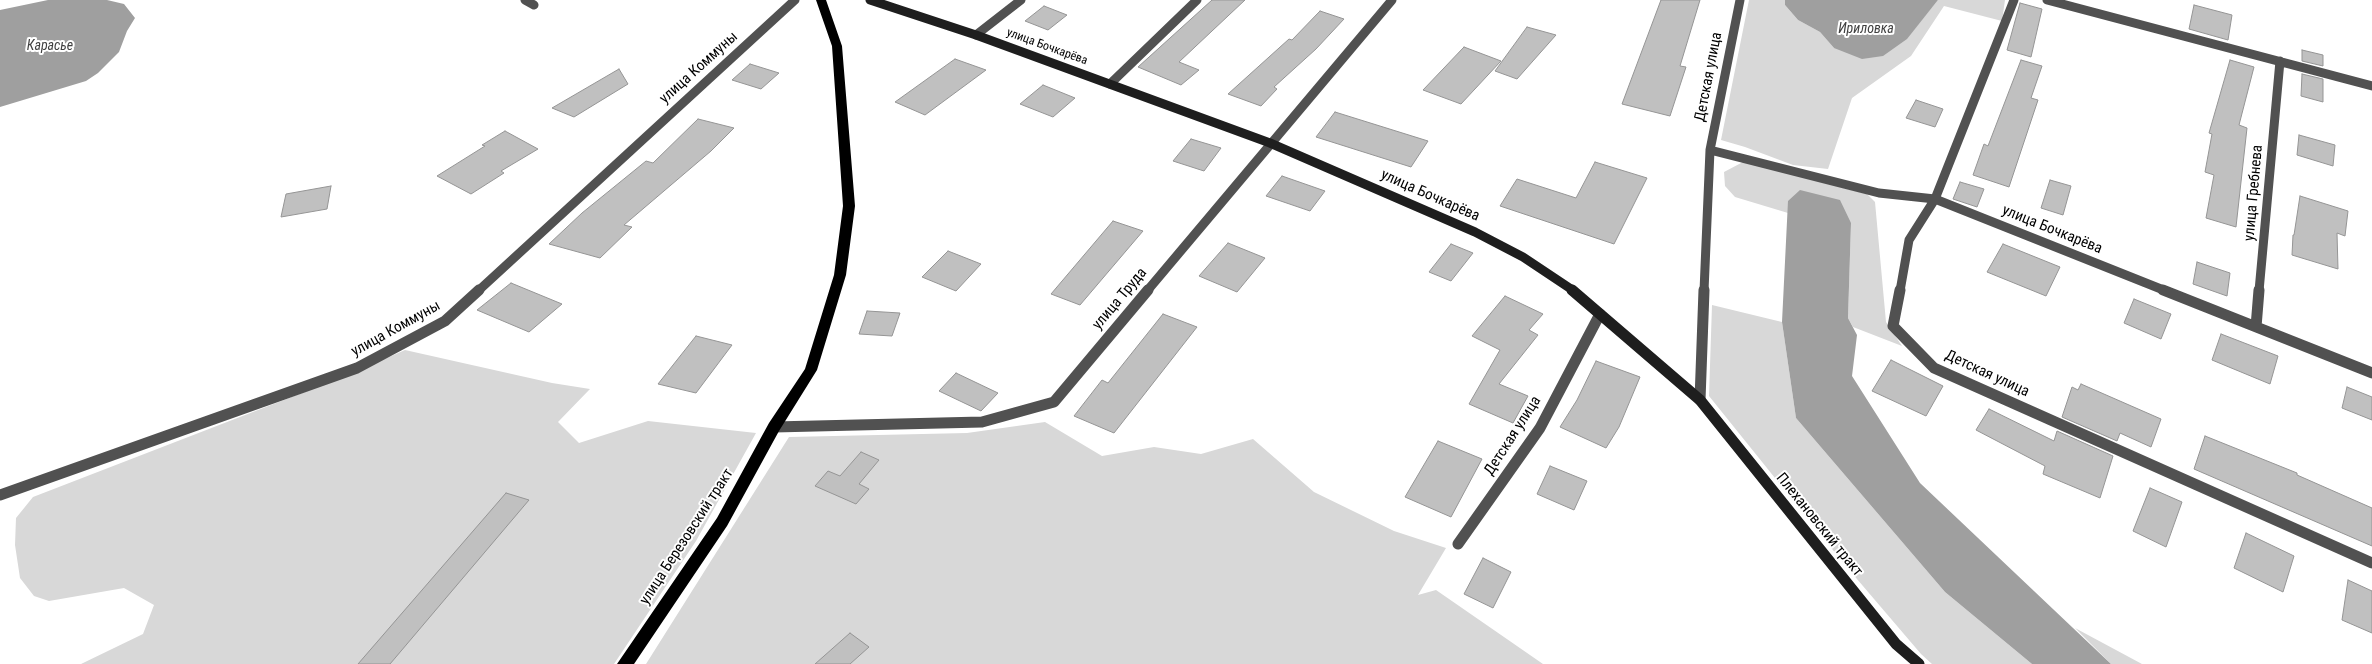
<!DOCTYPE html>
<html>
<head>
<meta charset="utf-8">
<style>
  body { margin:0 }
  canvas { display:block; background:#fff }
</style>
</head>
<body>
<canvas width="2372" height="664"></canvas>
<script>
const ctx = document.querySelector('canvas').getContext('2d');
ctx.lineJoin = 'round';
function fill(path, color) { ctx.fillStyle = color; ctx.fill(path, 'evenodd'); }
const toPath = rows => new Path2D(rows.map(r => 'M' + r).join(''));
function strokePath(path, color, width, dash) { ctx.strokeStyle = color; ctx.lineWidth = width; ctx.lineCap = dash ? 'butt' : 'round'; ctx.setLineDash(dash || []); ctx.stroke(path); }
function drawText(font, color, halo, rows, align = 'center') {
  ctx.font = font + ' "Roboto Condensed",sans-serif'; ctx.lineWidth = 4; ctx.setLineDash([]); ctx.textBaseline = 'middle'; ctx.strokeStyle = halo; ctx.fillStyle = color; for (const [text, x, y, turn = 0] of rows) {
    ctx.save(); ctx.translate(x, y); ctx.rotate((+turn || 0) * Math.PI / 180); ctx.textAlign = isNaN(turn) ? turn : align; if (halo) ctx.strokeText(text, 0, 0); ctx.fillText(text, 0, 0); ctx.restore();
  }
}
const green = toPath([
  [1749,0,1785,0,1785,5,1798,20,1820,32,1834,48,1906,39,1938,0,2005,0,2002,21,1944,6,1911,56,1852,98,1828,169,1793,165,1745,147,1721,140],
  [1743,162,1867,194,1875,202,1886,322,1902,346,1853,327,1848,318,1851,223,1788,201,1788,213,1735,197,1725,186,1724,172],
  [1712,305,1782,322,1796,418,1945,592,2032,664,1932,664,1921,654,1845,565,1709,396],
  [405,350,552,383,590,389,558,422,579,443,648,421,756,433,696,541,614,664,81,664,143,634,154,605,124,588,49,601,34,596,20,578,15,545,16,518,33,497,346,376],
  [1045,422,1102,456,1154,447,1201,454,1253,439,1314,492,1394,531,1446,548,1418,595,1436,590,1543,664,646,664,789,437,967,433],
  [2075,628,2142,664,2111,664]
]);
const water = toPath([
  [48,0,107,0,124,4,135,18,127,31,119,52,98,73,86,81,0,107,0,10],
  [1785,0,1938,0,1907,39,1883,56,1862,59,1834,48,1820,32,1798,20,1785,5],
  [1800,190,1840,200,1851,223,1848,318,1857,335,1852,376,1920,483,2111,664,2032,664,1945,592,1796,418,1782,322,1788,201]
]);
const building = toPath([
  [1212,0,1245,0,1179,62,1199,70,1181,85,1138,67,1212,0],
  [1661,0,1700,0,1680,66,1686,67,1670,116,1622,104,1661,0],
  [2020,3,2042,9,2031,57,2007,50,2020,3],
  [2194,5,2232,15,2228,40,2189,29,2194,5],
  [1044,6,1067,15,1048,30,1025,21,1044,6],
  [1320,11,1344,19,1316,49,1274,87,1277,89,1261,106,1228,94,1289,39,1292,40,1320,11],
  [1527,27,1556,35,1517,79,1495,71,1527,27],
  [1464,47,1501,61,1461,104,1423,90,1464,47],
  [2302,50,2323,55,2323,66,2302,61,2302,50],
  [955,59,986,70,925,115,895,102,955,59],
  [2021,60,2042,66,2031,98,2038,100,2009,187,1973,175,1984,144,1988,146,2021,60],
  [2230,60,2254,67,2239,125,2247,128,2236,227,2206,218,2214,175,2205,172,2212,134,2209,133,2230,60],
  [750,64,779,73,761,89,732,80,750,64],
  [619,69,628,84,574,117,552,108,619,69],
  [2302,74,2323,79,2323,102,2301,96,2302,74],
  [1043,85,1075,98,1053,117,1020,104,1043,85],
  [1916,100,1943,109,1935,127,1906,118,1916,100],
  [1335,112,1428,141,1411,167,1316,137,1335,112],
  [698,119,734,128,711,151,624,225,632,227,600,258,549,244,582,213,646,161,653,163,698,119],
  [505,131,538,149,501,171,504,173,471,194,437,176,485,146,482,145,505,131],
  [2299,135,2335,145,2333,166,2297,155,2299,135],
  [1191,139,1221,148,1204,171,1173,161,1191,139],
  [1595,162,1647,178,1614,244,1500,206,1517,179,1576,198,1595,162],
  [1282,176,1325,191,1310,211,1266,196,1282,176],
  [2050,180,2071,186,2063,215,2041,208,2050,180],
  [1960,182,1984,189,1977,207,1953,199,1960,182],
  [331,186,327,209,281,217,286,194,331,186],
  [2300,196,2348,211,2345,236,2337,233,2338,269,2292,255,2293,235,2294,235,2300,196],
  [1113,221,1143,231,1080,305,1051,294,1113,221],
  [1228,243,1265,258,1237,292,1199,276,1228,243],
  [1451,244,1473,253,1451,281,1429,272,1451,244],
  [2003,244,2060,267,2046,296,1987,272,2003,244],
  [948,251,981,264,956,291,922,277,948,251],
  [2197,262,2230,273,2227,296,2193,284,2197,262],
  [511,283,562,304,529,332,477,310,511,283],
  [1505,296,1543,314,1529,330,1538,335,1499,384,1528,396,1513,423,1469,404,1500,350,1472,336,1505,296],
  [2134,299,2171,314,2161,339,2124,323,2134,299],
  [867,311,900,313,892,336,859,334,867,311],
  [1163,314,1197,327,1114,433,1074,416,1102,380,1108,383,1163,314],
  [2221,334,2278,356,2270,384,2212,360,2221,334],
  [696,336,732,345,696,393,658,384,696,336],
  [1891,360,1943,386,1926,416,1872,391,1891,360],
  [1596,361,1640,377,1619,427,1606,448,1560,427,1577,400,1596,361],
  [956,373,998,393,981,411,939,391,956,373],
  [2081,384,2161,419,2151,447,2120,433,2117,441,2062,417,2072,387,2078,390,2081,384],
  [2347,387,2372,397,2372,420,2342,408,2347,387],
  [1989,409,2054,441,2057,431,2113,456,2100,498,2043,474,2045,466,1976,430,1989,409],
  [2205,436,2297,473,2297,475,2372,508,2372,546,2194,469,2205,436],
  [1438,441,1482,459,1451,517,1405,497,1438,441],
  [861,452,879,460,859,484,869,489,856,504,815,486,828,471,840,476,861,452],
  [1550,466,1587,481,1574,510,1537,494,1550,466],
  [2150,488,2182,502,2166,547,2133,531,2150,488],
  [506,493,529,500,390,664,358,664,506,493],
  [2246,533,2294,556,2283,592,2234,568,2246,533],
  [1483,558,1511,572,1493,608,1464,594,1483,558],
  [2348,580,2372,591,2372,633,2342,620,2348,580],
  [850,633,869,647,850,664,815,664,850,633]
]);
const streetFar1 = toPath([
  [525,0,534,5],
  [2047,0,2372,86],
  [976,35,1021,0],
  [1110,84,1197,0],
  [1710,150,1879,193,1935,199,2166,291],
  [478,291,795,0],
  [1147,291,1392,0],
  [1704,291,1710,150,1740,0],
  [1900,291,1909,240,1935,199,2014,0],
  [2259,291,2280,61]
]);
const street = toPath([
  [1900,290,1893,326,1934,368,2372,563],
  [2163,290,2372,373],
  [2256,327,2259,290],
  [1700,400,1704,290],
  [774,427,982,422,1054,402,1148,290],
  [0,495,357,368,445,321,479,290],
  [1458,544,1540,428,1600,314]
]);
const secondaryFar1 = toPath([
  [870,0,976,35,1270,143,1475,232,1523,257,1574,291]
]);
const secondary = toPath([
  [1572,290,1700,400,1896,644,1919,664]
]);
const primary = toPath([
  [816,0,826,0,842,46,855,206,846,275,817,370,779,431,727,526,634,664,617,664,717,518,769,423,805,369,834,275,843,206,832,46,816,0]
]);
const farStreetnames = [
  ["улица Бочкарёва",1047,47,20]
];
const farWaternames = [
  ["Ириловка",1866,29],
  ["Карасье",50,46]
];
const streetNames = [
  ["улица Коммуны",699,68,-42],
  ["Детская улица",1709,77,-79],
  ["улица Гребнева",2254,193,-85],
  ["улица Бочкарёва",1430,196,24],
  ["улица Бочкарёва",2052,230,22],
  ["улица Труда",1120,299,-50],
  ["улица Коммуны",396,329,-29],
  ["Детская улица",1987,374,25],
  ["Детская улица",1513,436,-57],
  ["Плехановский тракт",1819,525,51],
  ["улица Березовский тракт",687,537,-57]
];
fill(green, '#d8d8d8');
fill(water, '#9f9f9f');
fill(building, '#c0c0c0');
strokePath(building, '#959595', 1);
strokePath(streetFar1, '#515151', 9);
strokePath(street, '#515151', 11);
strokePath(secondaryFar1, '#1e1e1e', 9);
strokePath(secondary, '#1e1e1e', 11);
fill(primary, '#000');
drawText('12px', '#000', '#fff', farStreetnames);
drawText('italic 14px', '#404040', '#fff', farWaternames);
drawText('15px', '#000', '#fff', streetNames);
</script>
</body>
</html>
